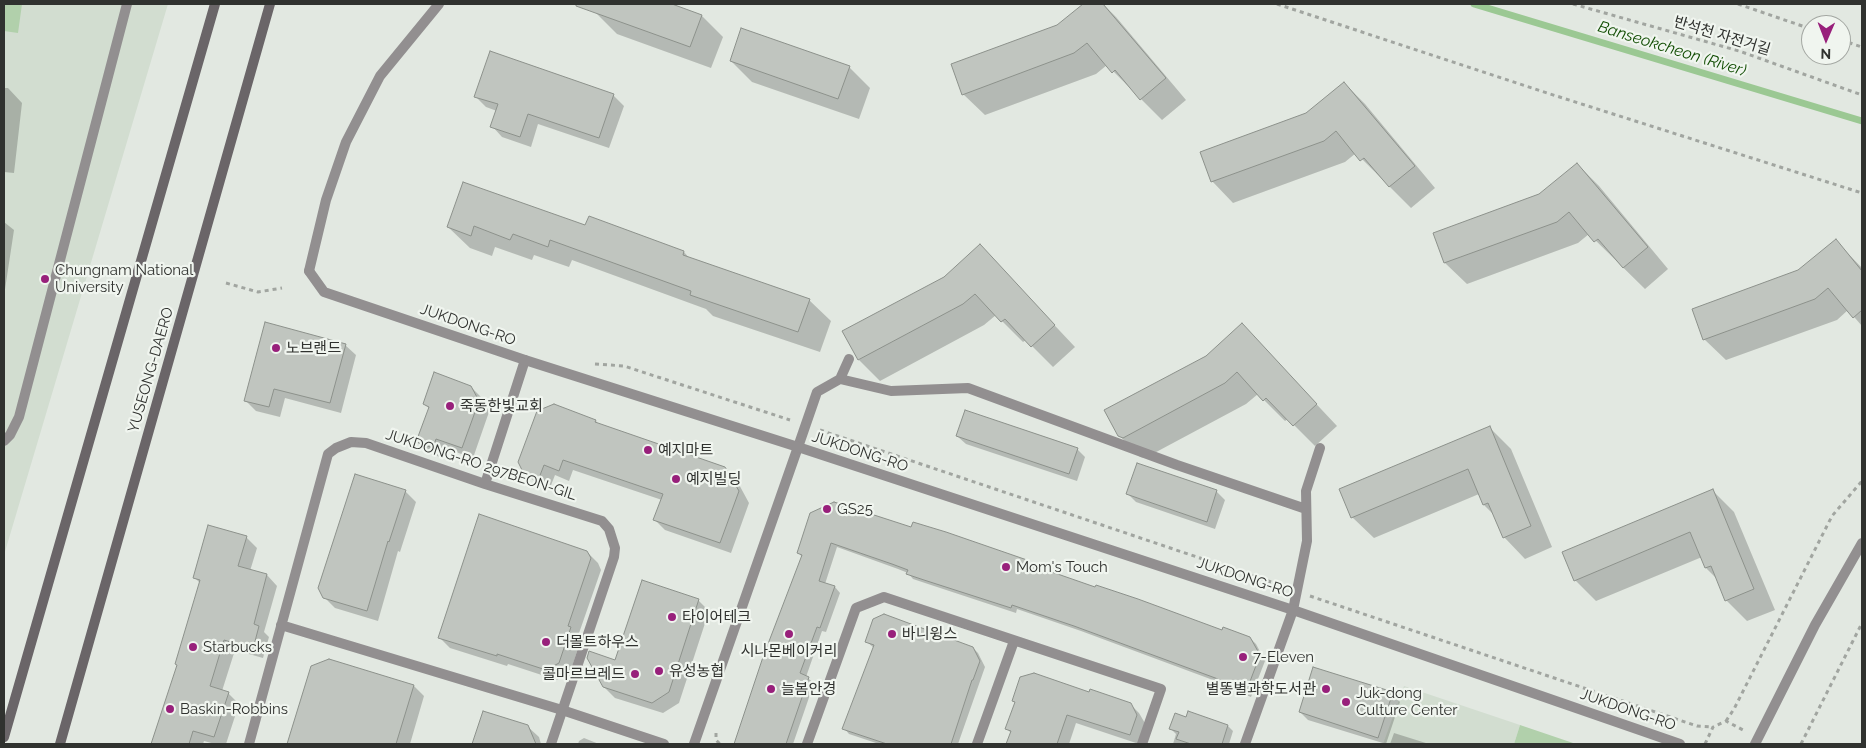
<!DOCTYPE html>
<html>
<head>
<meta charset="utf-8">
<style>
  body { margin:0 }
  #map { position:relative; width:1866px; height:748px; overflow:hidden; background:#e2e8e1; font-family:Raleway,sans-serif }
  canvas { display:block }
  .frame { position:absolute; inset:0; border:5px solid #30322f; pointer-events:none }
  .north { position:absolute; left:1801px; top:15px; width:50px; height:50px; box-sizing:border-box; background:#f0f5ef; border:1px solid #a3a7a2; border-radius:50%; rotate:181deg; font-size:14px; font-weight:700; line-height:20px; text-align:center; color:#30322f }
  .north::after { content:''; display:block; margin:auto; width:18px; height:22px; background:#98207b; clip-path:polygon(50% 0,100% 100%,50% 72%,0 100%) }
</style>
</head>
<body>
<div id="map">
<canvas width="1866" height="748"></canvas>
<div class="frame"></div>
<div class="north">N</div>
</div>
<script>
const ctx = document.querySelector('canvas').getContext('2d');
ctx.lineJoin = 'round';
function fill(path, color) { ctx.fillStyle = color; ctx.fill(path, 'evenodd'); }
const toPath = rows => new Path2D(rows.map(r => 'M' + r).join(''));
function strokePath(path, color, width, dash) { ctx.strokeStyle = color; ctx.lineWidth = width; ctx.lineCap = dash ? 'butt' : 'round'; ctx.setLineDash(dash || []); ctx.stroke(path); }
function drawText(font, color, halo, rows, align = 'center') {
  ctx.font = font + ' Raleway,"Noto Sans KR",sans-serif'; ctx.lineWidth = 4.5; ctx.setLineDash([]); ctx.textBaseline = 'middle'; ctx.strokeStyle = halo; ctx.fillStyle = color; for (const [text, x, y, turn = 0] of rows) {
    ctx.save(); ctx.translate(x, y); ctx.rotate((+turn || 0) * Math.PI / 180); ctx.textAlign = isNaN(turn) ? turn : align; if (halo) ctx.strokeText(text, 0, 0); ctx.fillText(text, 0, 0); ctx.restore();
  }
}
const built = toPath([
  [4,4,168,4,4,555],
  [1404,686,1520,725,1514,744,1383,744]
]);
const green = toPath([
  [4,4,22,4,18,33,4,31],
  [1520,725,1576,744,1514,744]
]);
const shadow = toPath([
  [599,4,668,4,702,16,723,37,711,68,617,34,596,13],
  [1085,4,1103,4,1116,17,1186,100,1162,120,1107,65,1096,74,985,115,963,94,1058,26],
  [731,61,849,67,870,88,859,119,752,82],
  [1344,83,1365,104,1435,188,1411,208,1356,153,1345,162,1233,203,1212,181,1306,114],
  [4,88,8,88,22,103,14,173,4,172],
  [613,95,624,106,609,148,538,124,531,147,502,137,492,126,497,111,486,107,475,96],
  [1577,164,1599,186,1668,269,1645,289,1589,234,1578,243,1467,284,1445,263,1435,234,1540,195],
  [464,183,586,227,684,252,690,259,809,300,831,321,820,352,713,316,706,309,572,260,569,267,534,255,532,260,495,247,492,256,470,248,448,227],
  [4,222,14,230,4,296],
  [1836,241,1862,268,1862,326,1848,310,1837,320,1726,360,1704,339,1798,271],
  [980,246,1075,347,1053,367,1026,340,1023,342,996,315,984,325,880,381,859,360],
  [1242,325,1337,426,1315,446,1288,419,1285,421,1258,394,1246,404,1145,458,1140,457,1119,435],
  [345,345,356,355,341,413,285,398,280,417,256,411,245,400],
  [471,387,482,398,489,412,473,458,447,449,443,458,428,453,418,442,430,409,424,404],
  [554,405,596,421,599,425,724,468,736,479,749,503,731,553,665,530,655,520,662,500,573,470,569,481,555,475,550,488,535,482,524,471],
  [1490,428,1511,449,1552,547,1525,559,1504,537,1495,516,1484,505,1479,494,1374,538,1352,517],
  [957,436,1077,449,1085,457,1077,481,966,444],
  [1712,490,1734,512,1775,610,1747,621,1726,600,1717,579,1706,568,1702,557,1596,601,1575,580],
  [405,491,416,502,400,552,398,551,378,621,335,608,324,597],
  [1216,491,1225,500,1215,529,1136,502,1128,494],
  [811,514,912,529,1026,561,1032,567,1223,632,1250,638,1256,644,1265,661,1251,697,1224,686,1221,683,1081,631,1017,609,1016,613,931,585,913,579,908,573,898,569,837,547,825,584,835,587,840,593,826,632,822,631,806,677,814,683,793,744,739,744,737,740,802,557,798,552],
  [246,537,257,548,250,571,267,575,277,586,264,632,269,637,263,658,235,650,222,691,228,693,239,704,226,744,215,744,204,741,203,744,153,744,178,665,200,583,195,578],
  [587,552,598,563,601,570,578,636,581,639,570,673,557,680,508,664,507,666,450,648,439,637],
  [698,600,709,611,679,703,663,713,615,698,604,687,616,662],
  [867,642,973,648,978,653,985,667,958,744,879,744,849,734,844,728,874,648],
  [312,667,414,686,424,696,410,744,288,744],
  [1090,693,1130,704,1139,713,1146,725,1139,744,1076,723,1069,744,1008,744,1011,733,1007,729,1016,703,1013,701],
  [1392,693,1400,702,1386,744,1308,720,1300,712],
  [483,712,527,726,539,737,541,744,473,744],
  [1187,718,1228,726,1233,731,1229,744,1173,744,1176,734,1171,729],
  [1394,733,1429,744,1390,744],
  [584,738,599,744,578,744,579,741]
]);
const stream = toPath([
  [1474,4,1862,121]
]);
const building = toPath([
  [576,4,672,4,702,15,690,47,576,6,576,4],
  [1083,4,1103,4,1166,78,1140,100,1115,70,1112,73,1087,43,1074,53,962,95,951,64,1057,25,1083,4],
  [741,28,850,66,838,99,730,61,741,28],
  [490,51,614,94,599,138,528,114,520,137,490,127,498,104,474,97,490,51],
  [1344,82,1415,166,1389,187,1364,158,1360,161,1336,131,1324,141,1211,182,1200,152,1306,113,1344,82],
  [1577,163,1648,247,1623,268,1598,239,1594,242,1569,212,1557,222,1444,263,1433,233,1539,194,1577,163],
  [463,182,585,225,589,216,684,251,683,255,810,299,798,332,690,295,691,291,550,240,548,247,513,234,510,240,474,226,471,236,447,227,463,182],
  [1836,239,1862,271,1862,310,1853,318,1828,288,1815,299,1703,340,1692,309,1798,270,1836,239],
  [980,244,1055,325,1031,347,1005,319,1001,322,975,294,963,304,858,360,842,331,944,277,980,244],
  [265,322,346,344,330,403,274,389,269,407,244,401,265,322],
  [1242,323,1317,404,1293,426,1266,398,1263,401,1237,372,1225,383,1123,438,1118,436,1104,410,1206,356,1242,323],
  [434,372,471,386,479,401,462,448,436,439,433,448,416,442,429,407,423,404,434,372],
  [554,404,596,420,595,422,725,467,739,491,720,543,653,520,663,494,563,460,559,471,544,465,539,478,523,472,518,462,537,411,554,404],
  [965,410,1078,448,1069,474,956,436,965,410],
  [1490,426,1531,526,1503,538,1488,503,1483,505,1468,469,1351,518,1339,489,1490,426],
  [1137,463,1217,490,1207,522,1126,494,1137,463],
  [355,474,406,490,389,542,388,541,367,611,323,598,318,588,355,474],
  [1713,489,1754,589,1725,601,1711,566,1705,568,1690,532,1574,581,1562,552,1713,489],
  [834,502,911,527,913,522,946,532,1027,560,1026,563,1095,587,1096,585,1138,599,1222,630,1223,627,1250,637,1260,655,1246,692,1217,681,1218,679,1074,626,1012,605,1011,608,924,580,906,574,908,570,892,564,831,543,819,581,835,586,820,628,817,627,800,673,809,677,786,744,734,744,763,657,802,555,797,553,810,513,834,502],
  [479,514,587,551,591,558,568,626,571,627,559,663,546,670,497,654,497,656,438,638,479,514],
  [208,525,247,536,238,566,267,574,254,624,259,626,253,649,224,640,210,686,229,692,214,737,193,731,189,744,151,744,177,665,175,664,200,580,193,578,208,525],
  [642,580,699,599,669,692,652,703,603,687,587,658,589,651,615,660,642,580],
  [884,614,973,647,980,661,973,680,972,680,951,744,887,744,842,729,874,645,865,642,873,619,884,614],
  [329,659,414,685,396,744,287,744,311,666,329,659],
  [1313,667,1393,692,1378,738,1299,712,1313,667],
  [1034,673,1089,692,1090,689,1131,703,1137,715,1130,735,1067,715,1057,744,1006,744,1011,731,1005,729,1015,702,1012,701,1020,677,1034,673],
  [483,711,528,725,536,744,472,744,483,711],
  [1188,711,1228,725,1222,744,1191,744,1176,739,1179,732,1169,729,1175,713,1186,717,1188,711]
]);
const path = toPath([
  [1277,4,1547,93,1862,193],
  [1573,4,1739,51,1862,95],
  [1738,4,1811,29],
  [1841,40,1862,47],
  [226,283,258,292,282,288],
  [595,364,624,366,790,420],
  [820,430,1283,586],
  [1310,596,1697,726,1713,727],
  [1726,721,1734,709,1832,516,1862,481],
  [716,733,716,740,720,744],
  [1705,744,1713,727,1726,721,1745,731],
  [1801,744,1862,623]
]);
const service = toPath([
  [840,379,849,359],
  [4,441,10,435,19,417,127,4],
  [798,447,817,392,840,379,891,391,968,388,1177,465,1306,509],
  [1293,610,1307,541,1306,491,1320,448]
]);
const minor = toPath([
  [309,271,326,200,346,142,380,76,439,4],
  [485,484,525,360],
  [281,625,562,710,664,744],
  [249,744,328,454,336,448,351,442,366,443,485,484,602,521,609,529,615,548,614,557,551,744],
  [694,744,798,447],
  [807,744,856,608,884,597,1161,689,1142,744],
  [977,744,1014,641],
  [1245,744,1293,610]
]);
const tertiary = toPath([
  [309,271,324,292,525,360,798,447,1293,610,1680,744],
  [1755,744,1815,625,1862,543]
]);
const secondary = toPath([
  [4,737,215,4],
  [60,744,270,4]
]);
const markers = [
  [45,279,5,"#98207b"],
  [276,348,5,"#98207b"],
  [450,406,5,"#98207b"],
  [648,450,5,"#98207b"],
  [676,479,5,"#98207b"],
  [827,509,5,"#98207b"],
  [1006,567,5,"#98207b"],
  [672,617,5,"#98207b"],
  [789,634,5,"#98207b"],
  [892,634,5,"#98207b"],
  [546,642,5,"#98207b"],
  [193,647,5,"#98207b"],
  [1243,657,5,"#98207b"],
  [659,671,5,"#98207b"],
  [635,674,5,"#98207b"],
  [771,689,5,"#98207b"],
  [1326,689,5,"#98207b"],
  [1346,702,5,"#98207b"],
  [170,709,5,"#98207b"]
];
const streetNames = [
  ["반석천 자전거길",1722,36,17],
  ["JUKDONG-RO",468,325,19],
  ["YUSEONG-DAERO",151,370,-74],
  ["JUKDONG-RO",860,452,18],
  ["JUKDONG-RO 297BEON-GIL",481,465,18],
  ["JUKDONG-RO",1245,578,18],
  ["JUKDONG-RO",1628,710,19]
];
const poiNames = [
  ["Chungnam National",55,270],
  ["University",55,287],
  ["노브랜드",286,348],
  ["죽동한빛교회",460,406],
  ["예지마트",658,450],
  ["예지빌딩",686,479],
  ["GS25",837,509],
  ["Mom's Touch",1016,567],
  ["타이어테크",682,617],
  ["바니윙스",902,634],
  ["더몰트하우스",556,642],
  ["Starbucks",203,647],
  ["시나몬베이커리",789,651,"center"],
  ["7-Eleven",1253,657],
  ["유성농협",669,671],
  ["콜마르브레드",625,674,"right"],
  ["늘봄안경",781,689],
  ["별똥별과학도서관",1316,689,"right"],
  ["Juk-dong",1356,693],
  ["Culture Center",1356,710],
  ["Baskin-Robbins",180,709]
];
const waterNames = [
  ["Banseokcheon (River)",1672,49,17]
];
fill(built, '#d2ddd0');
fill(green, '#b1d0ab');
fill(shadow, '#0003');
strokePath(stream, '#9bc893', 7);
fill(building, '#c0c5bf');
strokePath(building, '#8c918b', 1);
strokePath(path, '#a1a5a0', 3, [4, 4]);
strokePath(service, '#928f90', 10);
strokePath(minor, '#928f90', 10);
strokePath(tertiary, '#928f90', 10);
strokePath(secondary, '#6a6568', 10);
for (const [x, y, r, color] of markers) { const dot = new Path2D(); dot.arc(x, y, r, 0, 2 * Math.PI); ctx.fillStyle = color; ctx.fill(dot); strokePath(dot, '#f0f5ef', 2); }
drawText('15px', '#30322f', '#f0f5ef', streetNames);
drawText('15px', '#30322f', '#f0f5ef', poiNames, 'left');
drawText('italic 16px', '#114d03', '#f0f5ef', waterNames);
</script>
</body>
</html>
